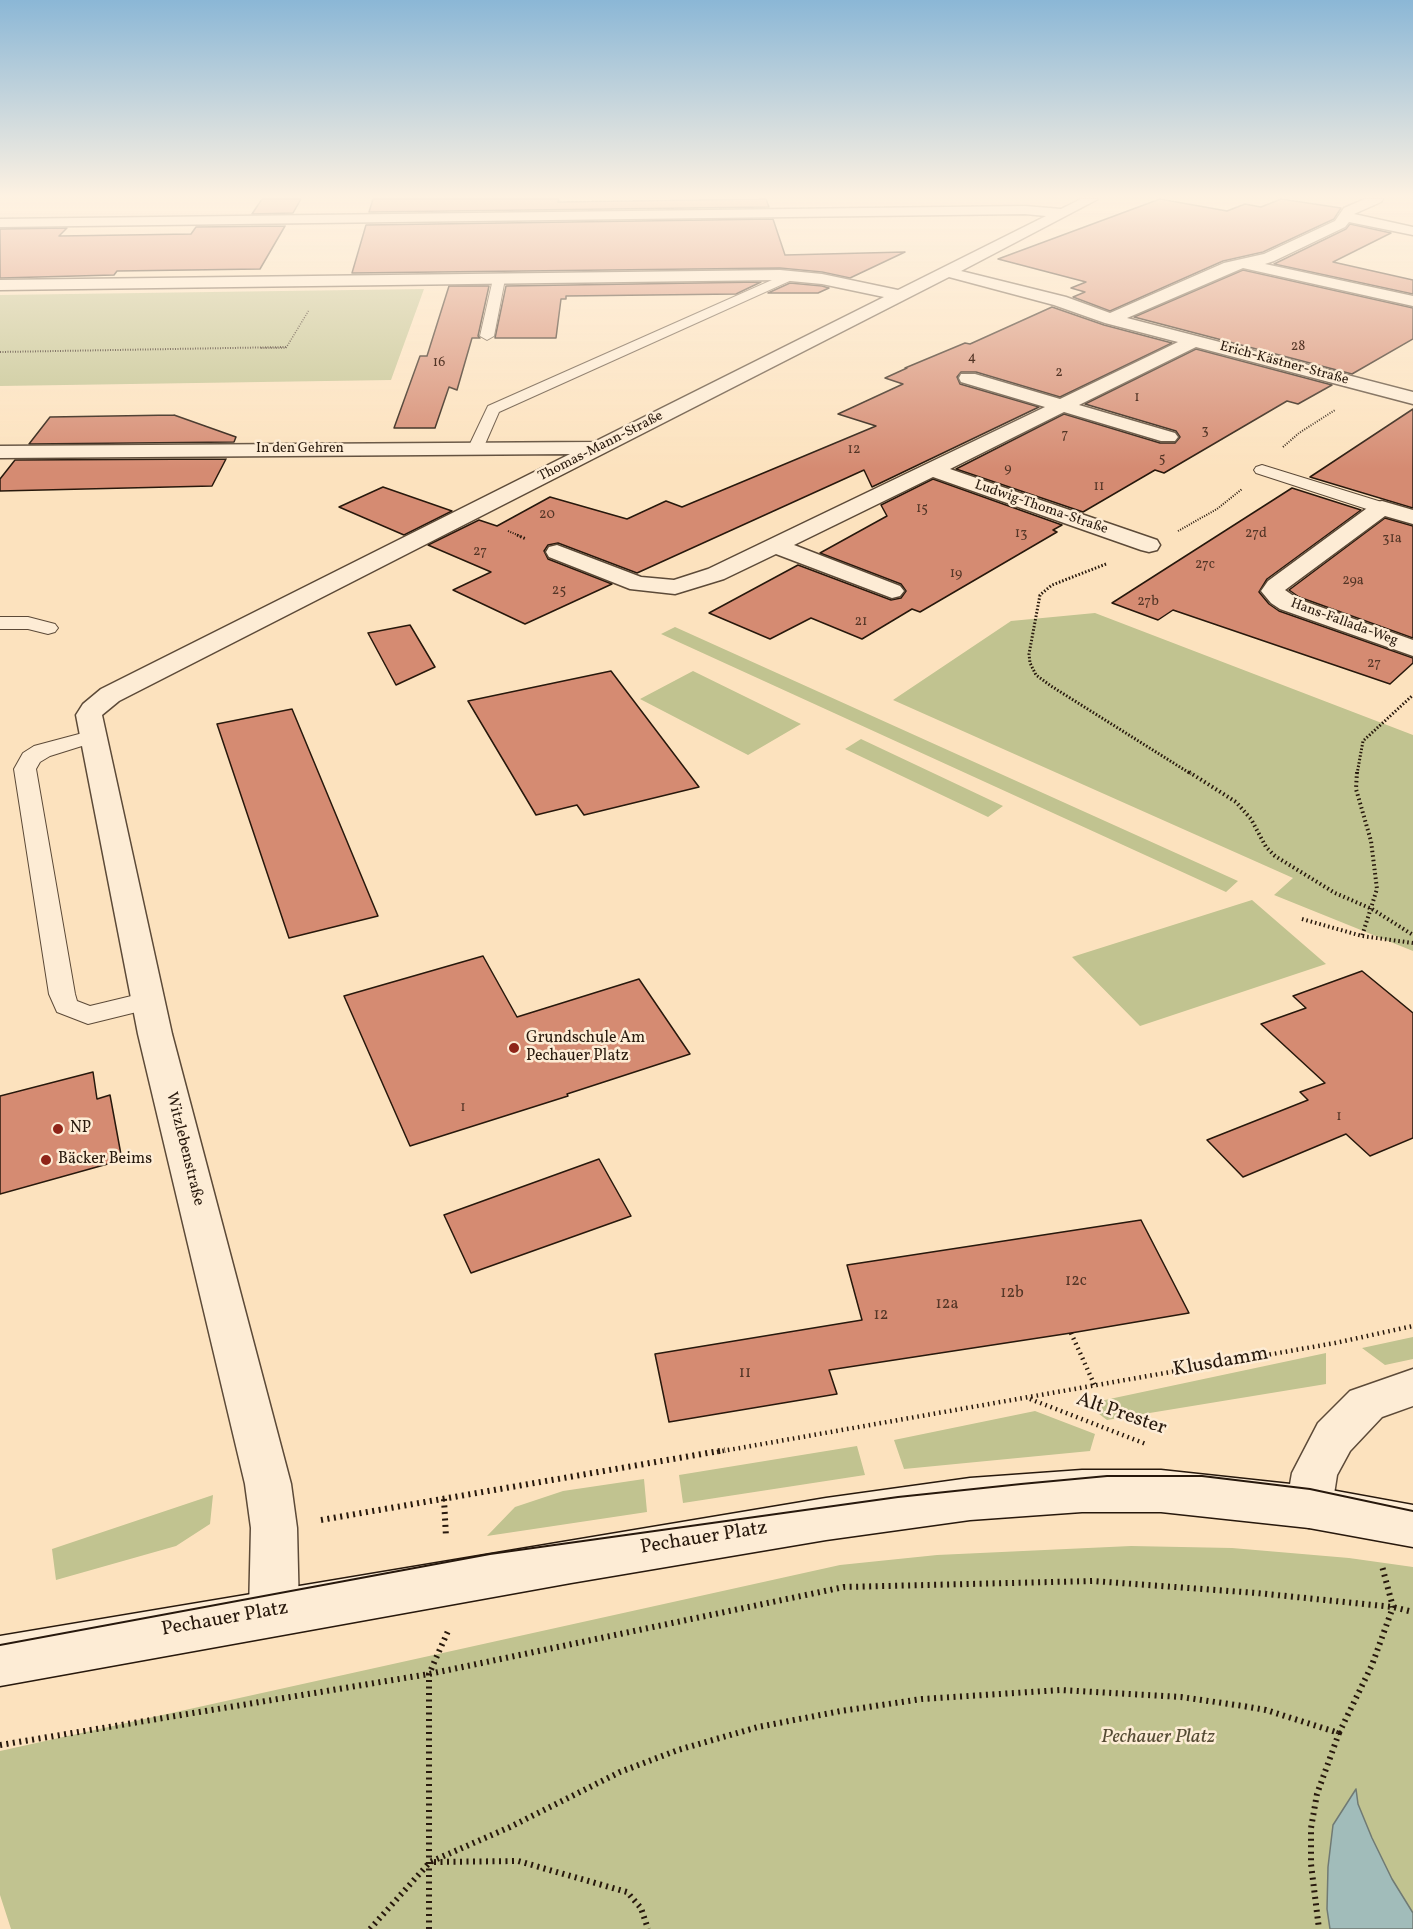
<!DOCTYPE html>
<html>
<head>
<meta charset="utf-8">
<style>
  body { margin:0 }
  canvas { display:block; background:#fce2be }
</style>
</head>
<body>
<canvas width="1413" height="1929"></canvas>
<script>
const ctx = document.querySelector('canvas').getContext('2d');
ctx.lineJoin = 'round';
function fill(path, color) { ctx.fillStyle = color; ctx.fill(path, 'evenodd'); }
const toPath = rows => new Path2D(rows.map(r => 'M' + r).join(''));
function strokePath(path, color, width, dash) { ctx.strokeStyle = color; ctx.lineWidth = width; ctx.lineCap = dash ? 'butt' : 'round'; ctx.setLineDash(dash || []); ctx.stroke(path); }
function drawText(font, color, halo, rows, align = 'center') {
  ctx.font = font + ' Vollkorn,serif'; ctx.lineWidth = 5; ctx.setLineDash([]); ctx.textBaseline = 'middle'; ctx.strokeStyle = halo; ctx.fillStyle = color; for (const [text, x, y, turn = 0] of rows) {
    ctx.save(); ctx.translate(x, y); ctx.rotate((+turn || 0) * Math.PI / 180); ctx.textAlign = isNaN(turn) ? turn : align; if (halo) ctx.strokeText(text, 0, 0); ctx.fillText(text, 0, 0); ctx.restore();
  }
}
const green = toPath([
  [424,289,391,380,0,386,0,295],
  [1095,613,1413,735,1413,951,1274,895,1293,878,893,700,1011,621],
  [675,627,1238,881,1226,892,661,634],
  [693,671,801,724,748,755,640,699],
  [861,739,1003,806,988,817,845,749],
  [1252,900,1326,964,1140,1026,1072,957],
  [1413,1337,1413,1359,1385,1365,1362,1348],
  [1326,1353,1326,1384,1107,1420,1086,1404],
  [1035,1411,1095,1434,1090,1451,904,1469,894,1440],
  [857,1446,865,1475,683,1503,679,1475],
  [644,1479,647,1512,487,1536,515,1507,563,1491],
  [213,1495,210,1524,176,1546,56,1580,52,1549],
  [1131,1546,1232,1548,1349,1558,1413,1567,1413,1929,11,1929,0,1895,0,1751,840,1565,937,1555]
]);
const water = toPath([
  [1356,1789,1358,1804,1372,1838,1392,1879,1413,1913,1413,1929,1330,1929,1327,1909,1328,1867,1333,1825,1356,1789]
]);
const building = toPath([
  [262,199,301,199,293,213,252,214,262,199],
  [373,199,559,199,558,202,766,199,769,207,369,212,373,199],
  [1160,199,1227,211,1245,204,1261,207,1281,199,1341,208,1334,219,1263,252,1223,261,1110,311,1073,297,1085,292,1071,288,1086,282,998,259,1160,199],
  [773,219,785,255,905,252,850,278,822,272,780,268,352,273,366,225,773,219],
  [1350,224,1391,233,1333,262,1413,280,1413,294,1274,264,1346,229,1350,224],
  [285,226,260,269,117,271,114,275,0,278,0,229,67,228,59,236,191,234,196,227,285,226],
  [1243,270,1413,308,1413,339,1352,374,1134,317,1243,270],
  [761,282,736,294,566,296,566,299,561,299,556,338,495,338,506,286,761,282],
  [790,283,822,286,829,288,818,293,768,293,790,283],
  [449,286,489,286,478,336,480,338,472,338,457,390,449,387,435,428,394,428,420,356,427,356,449,286],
  [1052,307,1104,325,1172,343,1060,397,976,372,961,372,957,377,960,384,1039,407,872,487,864,470,637,573,558,543,548,545,544,551,548,559,612,584,525,624,453,590,491,572,428,545,479,520,497,526,550,497,627,519,666,501,682,507,876,426,838,414,903,384,885,378,907,368,905,368,965,343,970,344,1052,307],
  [1196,349,1332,385,1298,404,1287,401,1164,473,1155,470,1083,512,956,469,1064,414,1160,443,1175,443,1180,437,1176,431,1085,404,1196,349],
  [1413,409,1413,508,1310,477,1413,409],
  [174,415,236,437,234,442,29,444,50,417,174,415],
  [226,459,212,486,0,491,0,479,15,460,226,459],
  [933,479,1062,525,1053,530,1057,532,920,612,912,609,862,639,811,618,770,639,709,613,798,565,891,600,901,598,906,591,901,584,820,553,887,516,881,505,933,479],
  [383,487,452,511,404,535,339,507,383,487],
  [1292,488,1361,510,1267,579,1259,592,1269,604,1279,611,1413,658,1413,663,1390,684,1173,610,1158,620,1112,603,1292,488],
  [1385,518,1413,526,1413,638,1299,597,1289,590,1385,518],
  [410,625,435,667,396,685,368,633,410,625],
  [611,671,699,787,584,815,577,805,536,815,468,701,611,671],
  [292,709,378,916,289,938,217,724,292,709],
  [483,956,517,1017,639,979,690,1054,567,1094,568,1096,410,1146,344,996,483,956],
  [1362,971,1413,1013,1413,1138,1370,1156,1346,1134,1243,1177,1207,1140,1308,1100,1300,1092,1325,1083,1261,1024,1306,1008,1293,996,1362,971],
  [93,1072,97,1099,110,1095,122,1160,0,1194,0,1096,93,1072],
  [599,1159,631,1216,471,1273,444,1215,599,1159],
  [1141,1220,1189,1313,1071,1333,829,1370,837,1394,669,1422,655,1354,862,1320,847,1265,1141,1220]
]);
const pathFar5 = toPath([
  [261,348,286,348,309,310]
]);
const pathFar4 = toPath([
  [0,352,287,347],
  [1283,447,1299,433,1335,410],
  [508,531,520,536],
  [1178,531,1217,509,1242,489]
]);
const pathFar3 = toPath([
  [517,535,526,539],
  [1106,564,1052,585,1040,595,1029,654,1030,663,1036,675,1051,686,1191,774],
  [1357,774,1363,741,1413,695]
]);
const pathFar2 = toPath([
  [1189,772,1236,802,1251,819,1266,847,1275,856,1335,893,1372,909,1413,935],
  [1357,772,1356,789,1371,841,1377,889,1362,936],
  [1302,919,1362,936,1413,943]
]);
const pathFar1 = toPath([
  [1071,1333,1095,1386],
  [1030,1399,1146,1444],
  [717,1452,1335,1343,1413,1326]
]);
const path = toPath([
  [444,1499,446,1537],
  [321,1520,725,1450],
  [1339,1733,1372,1665,1393,1607,1382,1566],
  [0,1745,429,1674,844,1587,1093,1581,1257,1593,1393,1607,1413,1612],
  [434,1862,518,1861,627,1892,641,1908,648,1929],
  [370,1929,430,1862,510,1827,620,1772,678,1750,758,1727,841,1711,922,1699,1061,1690,1181,1697,1243,1706,1266,1710,1339,1733,1317,1794,1311,1828,1311,1864,1319,1929],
  [429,1929,429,1674,448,1631]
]);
const lane = toPath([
  [790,272,796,276,794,279,499,412,482,451,476,453,468,448,488,406,790,272],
  [499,275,505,279,494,336,487,340,480,336,493,279,499,275],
  [1262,465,1388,504,1390,508,1382,513,1376,512,1256,473,1254,470,1256,467,1262,465],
  [0,617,28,617,55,624,58,628,55,632,48,634,28,629,0,629,0,617],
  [94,730,101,732,105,736,101,740,50,756,40,762,36,769,75,994,77,1001,90,1006,148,992,157,995,161,1001,157,1007,88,1024,57,1012,49,994,14,769,23,753,34,746,94,730]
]);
const street = toPath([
  [1081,199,1098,199,961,271,1066,297,1110,313,1224,263,1264,254,1335,221,1344,208,1365,199,1383,199,1381,202,1354,214,1413,227,1413,235,1349,222,1345,227,1274,261,1265,264,1413,296,1413,306,1243,268,1127,318,1413,392,1413,404,1196,347,1079,405,1175,433,1178,437,1175,441,1161,441,1064,412,950,469,1157,540,1160,545,1157,550,1149,552,1141,550,933,477,794,545,900,586,904,591,900,596,892,598,776,554,724,579,675,594,630,589,549,557,546,552,549,547,557,545,641,577,674,580,708,569,1045,407,961,382,959,378,961,374,975,374,1060,399,1178,342,1105,323,1054,305,949,277,119,701,102,715,172,1034,291,1484,297,1528,299,1612,291,1629,274,1635,257,1629,249,1612,251,1528,245,1484,138,1034,76,715,83,704,101,689,570,454,0,458,0,446,594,442,884,297,822,284,780,280,0,290,0,280,780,270,822,274,898,290,1046,216,1025,214,0,227,0,219,1025,206,1061,209,1081,199],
  [1382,501,1413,510,1413,524,1385,516,1285,590,1298,599,1413,640,1413,656,1280,609,1271,603,1261,591,1268,581,1374,503,1382,501],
  [1413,1369,1413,1406,1382,1417,1350,1451,1337,1475,1332,1507,1325,1522,1309,1528,1293,1522,1286,1507,1292,1473,1318,1423,1350,1391,1413,1369]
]);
const secondary = toPath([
  [1082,1470,1161,1470,1309,1486,1413,1505,1413,1547,1309,1528,1161,1512,1082,1512,970,1520,826,1540,571,1583,0,1686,0,1636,826,1498,970,1478,1082,1470]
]);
const tram = toPath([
  [0,1645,490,1554,898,1497,1021,1484,1107,1476,1202,1476,1310,1489,1413,1511]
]);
const markers = [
  [514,1048,6,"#8f2418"],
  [58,1129,6,"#8f2418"],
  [46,1160,6,"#8f2418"]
];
const numberNames = [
  ["28",1298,347],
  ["4",972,358],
  ["16",439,363],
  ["2",1059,373],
  ["1",1137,398],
  ["3",1205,431],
  ["7",1065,435],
  ["12",854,450],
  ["5",1162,459],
  ["9",1008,469],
  ["11",1099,487],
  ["15",922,509],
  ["20",547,515],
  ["13",1021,534],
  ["27d",1256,534],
  ["31a",1392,539],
  ["27",480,552],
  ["27c",1205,565],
  ["19",956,574],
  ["29a",1353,581],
  ["25",559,591],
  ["27b",1148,602],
  ["21",861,622],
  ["27",1374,664],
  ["1",463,1108],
  ["1",1339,1117]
];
const farStreetnames = [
  ["Erich-Kästner-Straße",1284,364,15],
  ["Thomas-Mann-Straße",601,447,-27],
  ["In den Gehren",300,449],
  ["Ludwig-Thoma-Straße",1041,508,19],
  ["Hans-Fallada-Weg",1344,623,20]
];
const poiNames = [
  ["Grundschule Am",526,1039],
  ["Pechauer Platz",526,1057],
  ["NP",70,1129],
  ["Bäcker Beims",58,1160]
];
const streetNames = [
  ["Witzlebenstraße",184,1149,76]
];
const nearNumbernames = [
  ["12c",1076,1282],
  ["12b",1012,1294],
  ["12a",947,1305],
  ["12",881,1316],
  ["11",745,1374]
];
const nearStreetnames = [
  ["Klusdamm",1221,1363,-10],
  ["Alt Prester",1121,1415,19],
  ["Pechauer Platz",704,1539,-9],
  ["Pechauer Platz",225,1620,-10]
];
const nearParknames = [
  ["Pechauer Platz",1158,1738]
];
fill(green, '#c1c390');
fill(water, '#a1bcba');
strokePath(water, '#707a74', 1.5);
fill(building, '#d58b72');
strokePath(building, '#27180c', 1.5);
strokePath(lane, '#5c4a38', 2);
strokePath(street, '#5c4a38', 3);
strokePath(secondary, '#27180c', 3);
strokePath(pathFar5, '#27180c', 1.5, [1, 1.5]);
strokePath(pathFar4, '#27180c', 2, [1, 1.5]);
strokePath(pathFar3, '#27180c', 3, [1.5, 2]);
strokePath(pathFar2, '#27180c', 4, [1.5, 3]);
strokePath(pathFar1, '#27180c', 4.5, [1.5, 4]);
strokePath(path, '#27180c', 6, [2, 4.5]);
fill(lane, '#fdecd5');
fill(street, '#fdecd5');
fill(secondary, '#fdecd5');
strokePath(tram, '#27180c', 2);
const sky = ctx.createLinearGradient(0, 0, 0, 469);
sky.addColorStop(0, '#8bb7d6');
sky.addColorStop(0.42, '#fef2e2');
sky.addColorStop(1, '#fef2e200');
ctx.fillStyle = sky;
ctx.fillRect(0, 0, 1413, 469);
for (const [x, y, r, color] of markers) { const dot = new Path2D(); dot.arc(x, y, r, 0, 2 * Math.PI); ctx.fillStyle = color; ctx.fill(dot); strokePath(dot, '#fdecd5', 2); }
drawText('14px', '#523526', null, numberNames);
drawText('14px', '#27180c', '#fdecd5', farStreetnames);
drawText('16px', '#27180c', '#fdecd5', poiNames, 'left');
drawText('16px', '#27180c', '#fdecd5', streetNames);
drawText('16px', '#523526', null, nearNumbernames);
drawText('20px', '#27180c', '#fdecd5', nearStreetnames);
drawText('italic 20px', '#554b34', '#fdecd5', nearParknames);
</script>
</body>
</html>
